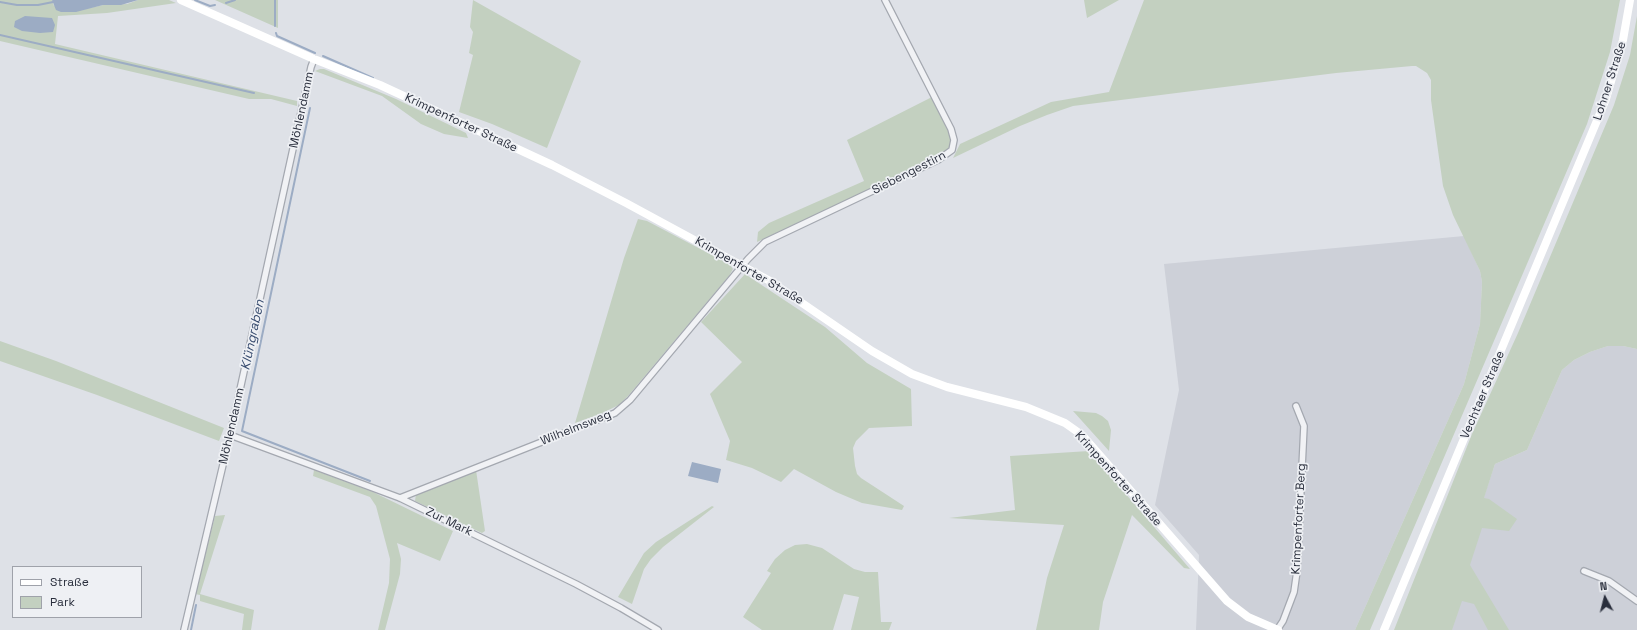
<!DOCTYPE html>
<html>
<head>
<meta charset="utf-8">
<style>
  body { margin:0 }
  #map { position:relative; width:1637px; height:630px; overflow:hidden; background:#dee1e7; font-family:"Space Grotesk",sans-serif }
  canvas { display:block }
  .legend { position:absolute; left:12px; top:566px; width:130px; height:52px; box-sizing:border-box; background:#eef0f4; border:1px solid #9fa2aa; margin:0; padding:5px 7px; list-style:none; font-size:12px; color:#292e3c }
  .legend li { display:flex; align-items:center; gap:8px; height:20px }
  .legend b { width:20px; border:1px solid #9fa2aa }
  .north { position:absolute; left:1585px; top:578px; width:40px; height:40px; -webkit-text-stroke:3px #eef0f4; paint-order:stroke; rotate:353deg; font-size:11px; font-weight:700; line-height:16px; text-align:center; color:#292e3c }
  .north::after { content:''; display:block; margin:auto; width:14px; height:18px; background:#292e3c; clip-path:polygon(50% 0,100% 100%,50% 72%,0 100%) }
</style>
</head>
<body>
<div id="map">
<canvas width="1637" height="630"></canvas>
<ul class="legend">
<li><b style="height:5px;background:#fff"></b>Straße</li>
<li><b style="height:11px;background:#c3d0c0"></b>Park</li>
</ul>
<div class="north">N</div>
</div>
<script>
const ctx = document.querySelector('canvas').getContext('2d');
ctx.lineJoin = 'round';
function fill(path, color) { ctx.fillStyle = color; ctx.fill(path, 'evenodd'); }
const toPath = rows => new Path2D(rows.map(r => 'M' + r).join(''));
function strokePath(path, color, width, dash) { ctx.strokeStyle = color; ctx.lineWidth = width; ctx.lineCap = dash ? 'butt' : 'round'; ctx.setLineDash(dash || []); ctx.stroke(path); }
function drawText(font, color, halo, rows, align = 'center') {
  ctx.font = font + ' "Space Grotesk",sans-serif'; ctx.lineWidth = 3.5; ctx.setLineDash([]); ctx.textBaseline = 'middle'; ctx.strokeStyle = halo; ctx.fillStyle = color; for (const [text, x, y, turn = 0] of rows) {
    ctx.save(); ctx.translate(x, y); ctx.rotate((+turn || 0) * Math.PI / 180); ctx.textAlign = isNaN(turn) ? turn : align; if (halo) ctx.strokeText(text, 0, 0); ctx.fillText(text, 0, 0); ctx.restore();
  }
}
const built = toPath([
  [1464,236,1480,271,1482,282,1480,324,1464,384,1355,630,1196,630,1199,555,1155,505,1179,390,1164,264],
  [1608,346,1623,346,1637,349,1637,630,1439,630,1495,464,1527,450,1562,370,1574,360,1590,352]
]);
const green = toPath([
  [0,0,52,0,54,6,90,8,103,5,127,4,138,0,169,0,176,3,107,13,58,16,55,44,297,101,297,106,271,99,249,99,0,41],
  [215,0,278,0,278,28],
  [473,0,581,61,547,148,492,124,459,112,473,55,469,53,473,32,470,27],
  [1084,0,1119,0,1087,18],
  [1144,0,1620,0,1610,52,1587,124,1370,630,1355,630,1464,384,1480,324,1482,282,1480,271,1453,215,1443,186,1431,100,1431,80,1427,73,1416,66,1412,66,1336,73,1073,106,1047,115,1020,126,953,158,960,144,1051,102,1109,92],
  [1637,16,1637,349,1623,346,1608,346,1590,352,1574,360,1562,370,1527,450,1495,464,1484,498,1489,499,1517,519,1509,531,1482,528,1470,565,1509,630,1488,630,1474,604,1462,601,1452,630,1394,630,1472,434,1518,333,1614,105,1630,55],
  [320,69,324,69,396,99,466,133,468,138,444,134,421,124,382,96,315,71],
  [932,97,949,130,951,140,950,149,937,158,757,242,758,232,769,223,864,181,847,140],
  [638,219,647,221,729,264,733,269,729,276,628,396,619,405,600,414,575,423,624,258],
  [745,274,825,327,867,363,911,389,912,426,869,428,856,441,853,448,855,466,857,474,861,478,904,506,902,510,862,503,836,492,794,469,781,482,752,468,726,460,730,441,710,394,742,362,701,322],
  [0,341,56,361,224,428,219,441,97,395,0,361],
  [1073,411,1096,413,1102,416,1108,421,1111,430,1109,451],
  [1089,451,1190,569,1184,568,1132,515,1103,602,1099,630,1036,630,1047,578,1064,525,949,518,1015,510,1010,456],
  [314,470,373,492,453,531,440,561,397,543,401,559,400,574,385,630,378,630,389,583,390,559,376,506,370,497,313,476],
  [476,470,485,531,482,533,415,501,416,494],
  [712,506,714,507,663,547,651,559,644,569,632,604,618,597,644,553,656,542],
  [225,515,200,594,254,610,251,630,242,630,244,614,200,601,200,595,195,594,215,516],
  [807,544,822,548,854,569,865,572,878,572,881,622,892,622,889,630,851,630,859,597,844,594,833,630,762,630,743,617,771,573,767,571,775,559,785,550,795,545]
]);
const water = toPath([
  [52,0,138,0,121,5,103,5,76,12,61,12,56,10],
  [25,16,52,18,55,25,53,32,40,33,22,31,14,27,15,21],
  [692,462,721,469,718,483,688,476]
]);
const stream = toPath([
  [195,0,210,6,215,5],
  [275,0,275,26],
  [0,2,17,5,38,5,53,2],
  [226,3,235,0],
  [276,33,277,36,315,53],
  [0,35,254,93],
  [323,56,373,78],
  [310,108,242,431,370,481],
  [191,630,196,605]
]);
const street = toPath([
  [230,435,400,498,576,584,621,608,658,630],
  [400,498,615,413,630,400,748,259,765,242,938,160,952,150,954,140,951,129,885,0],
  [1584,571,1609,581,1637,601],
  [184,630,230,435,311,67,314,59],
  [1277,630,1283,621,1294,592,1297,571,1304,426,1296,406]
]);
const secondary = toPath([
  [181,0,314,59,380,85,552,165,626,203,770,281,872,351,912,374,947,387,1026,407,1065,423,1082,435,1227,601,1248,617,1278,630],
  [1384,630,1606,99,1623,40,1630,0]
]);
const streetNames = [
  ["Lohner Straße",1610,81,-72],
  ["Möhlendamm",302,110,-78],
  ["Krimpenforter Straße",461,123,25],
  ["Siebengestirn",909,173,-27],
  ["Krimpenforter Straße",749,271,30],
  ["Vechtaer Straße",1483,395,-67],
  ["Möhlendamm",232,426,-77],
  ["Wilhelmsweg",576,428,-22],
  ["Krimpenforter Straße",1118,479,48],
  ["Krimpenforter Berg",1299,519,-87],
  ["Zur Mark",449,522,26]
];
const waterNames = [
  ["Klüngraben",253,335,-78]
];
fill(built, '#cdd0d8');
fill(green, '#c3d0c0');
fill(water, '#9cacc4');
strokePath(stream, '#9cacc4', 2);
strokePath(street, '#a4a8b0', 8);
strokePath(street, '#f1f2f5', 5.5);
strokePath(secondary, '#fff', 8);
drawText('12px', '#292e3c', '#eef0f4', streetNames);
drawText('italic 13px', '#364a6d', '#eef0f4', waterNames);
</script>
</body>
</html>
